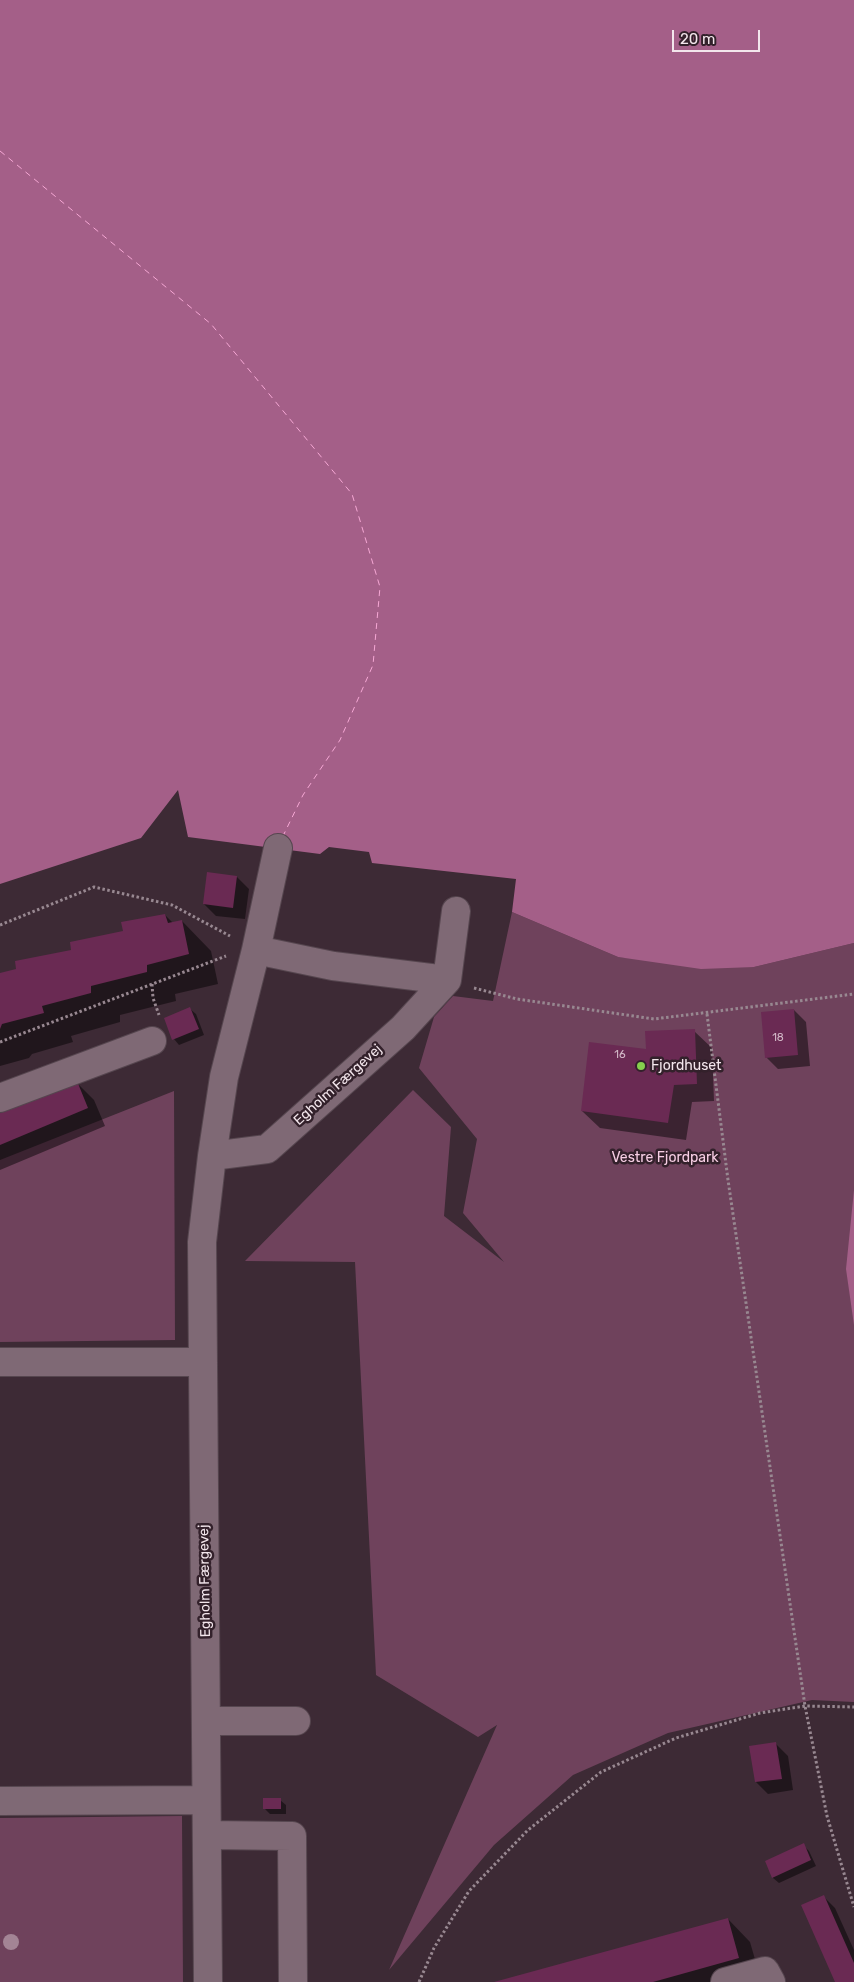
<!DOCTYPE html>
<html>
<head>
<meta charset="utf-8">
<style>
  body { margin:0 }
  #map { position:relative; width:854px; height:1982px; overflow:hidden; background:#3d2a35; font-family:Rubik,sans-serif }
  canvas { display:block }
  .scale { position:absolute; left:672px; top:30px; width:88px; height:22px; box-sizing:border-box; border:2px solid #f3e6ec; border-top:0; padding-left:6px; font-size:15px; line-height:18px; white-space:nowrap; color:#f3e6ec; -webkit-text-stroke:4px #33212b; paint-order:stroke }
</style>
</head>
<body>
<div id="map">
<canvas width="854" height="1982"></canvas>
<div class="scale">20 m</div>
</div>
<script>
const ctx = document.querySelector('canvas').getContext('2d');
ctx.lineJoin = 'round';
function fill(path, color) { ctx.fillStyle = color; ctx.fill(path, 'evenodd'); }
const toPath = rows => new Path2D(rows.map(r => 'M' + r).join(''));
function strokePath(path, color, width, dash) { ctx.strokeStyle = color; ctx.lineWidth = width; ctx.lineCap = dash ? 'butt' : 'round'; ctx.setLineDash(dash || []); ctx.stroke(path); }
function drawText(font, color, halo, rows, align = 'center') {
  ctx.font = font + ' Rubik,sans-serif'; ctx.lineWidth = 5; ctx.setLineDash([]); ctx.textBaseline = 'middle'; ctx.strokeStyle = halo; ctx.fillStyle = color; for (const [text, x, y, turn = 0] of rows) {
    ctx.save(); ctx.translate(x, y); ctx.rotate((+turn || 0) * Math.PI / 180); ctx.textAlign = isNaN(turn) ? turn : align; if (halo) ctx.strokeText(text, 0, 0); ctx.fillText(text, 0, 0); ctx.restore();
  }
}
const green = toPath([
  [512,912,618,957,754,967,854,943,854,1702,812,1700,668,1733,573,1775,494,1845,389,1970,497,1725,478,1737,376,1675,355,1262,245,1261,413,1090,451,1127,444,1216,504,1262,463,1213,477,1139,419,1068,434,1017,453,996,493,1001],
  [174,1091,175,1340,0,1342,0,1160],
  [182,1816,183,1982,0,1982,0,1818]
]);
const water = toPath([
  [0,0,854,0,854,943,754,967,701,969,618,957,512,912,516,879,372,863,369,852,329,847,320,854,188,837,178,790,141,838,0,884],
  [854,1190,854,1325,846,1269]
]);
const shadow = toPath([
  [237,877,249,889,245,919,216,916,204,904],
  [165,915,173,923,182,921,211,951,218,984,175,994,176,1001,120,1015,120,1022,71,1036,73,1042,32,1054,29,1058,0,1066,0,974,18,970,73,951,124,932],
  [190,1009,196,1014,204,1035,179,1045,174,1039],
  [794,1010,806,1022,810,1066,778,1069,766,1057],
  [694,1031,712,1048,714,1101,692,1102,686,1140,600,1128,582,1111,647,1050],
  [76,1082,94,1100,105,1126,0,1170,0,1114],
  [776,1744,788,1756,793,1790,768,1794,756,1782],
  [280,1800,286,1805,286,1814,270,1814,265,1809],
  [803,1845,809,1851,816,1866,779,1883,773,1878,766,1862],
  [823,1896,835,1908,854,1950,854,1982,836,1982],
  [728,1919,750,1942,761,1980,755,1982,497,1982]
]);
const ferry = toPath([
  [0,151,211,324,352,494,380,587,373,665,340,740,303,795,283,836]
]);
const building = toPath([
  [207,872,237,876,233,908,203,904],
  [165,914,168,923,182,920,189,954,147,965,147,972,91,986,91,993,42,1006,44,1013,2,1024,0,1029,0,973,16,969,15,961,71,950,70,942,123,931,121,922],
  [190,1007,199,1029,172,1040,164,1018],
  [794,1009,798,1055,765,1058,761,1012],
  [695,1029,697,1084,674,1085,668,1123,581,1111,589,1042,646,1049,645,1031],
  [77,1081,88,1108,0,1145,0,1113],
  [776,1742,782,1779,755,1782,749,1746],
  [263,1798,281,1798,281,1809,263,1809],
  [804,1843,811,1860,772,1878,765,1861],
  [824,1895,854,1963,854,1982,835,1982,801,1905],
  [728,1918,739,1958,653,1982,494,1982]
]);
const path = toPath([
  [0,925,94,887,172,905,230,936],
  [152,984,153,998,159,1015],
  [474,988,517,999,654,1019,854,994],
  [707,1014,728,1180,805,1706,827,1816,854,1907],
  [0,1042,226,956],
  [419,1982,434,1948,469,1891,528,1830,601,1772,676,1738,760,1713,805,1706,854,1707]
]);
const minor = toPath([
  [256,950,333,966,447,980],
  [0,1098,152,1041],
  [212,1156,267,1149,403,1028,447,980,456,911],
  [0,1362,203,1362],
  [206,1721,296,1721],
  [0,1801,206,1800],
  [207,1835,292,1836,293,1982],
  [208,1982,202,1242,212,1156,224,1077,256,950,278,848],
  [725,1982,765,1971,771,1982]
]);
const trees = [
  [11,1942]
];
const markers = [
  [641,1066,5,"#85cf4d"]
];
const numberNames = [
  ["18",778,1038],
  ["16",620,1055]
];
const poiNames = [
  ["Fjordhuset",651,1066]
];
const streetNames = [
  ["Egholm Færgevej",338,1085,-42],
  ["Egholm Færgevej",205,1581,-91]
];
const parkNames = [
  ["Vestre Fjordpark",665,1158]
];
fill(green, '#6f425c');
fill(water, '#a45f88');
fill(shadow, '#0007');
strokePath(ferry, '#f6a8d5', 1, [6, 5]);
fill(building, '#6a2a53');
strokePath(minor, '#56464f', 30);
strokePath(path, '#988891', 3, [2.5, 2.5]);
strokePath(minor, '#7f6975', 28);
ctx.fillStyle = '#a38495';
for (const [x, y] of trees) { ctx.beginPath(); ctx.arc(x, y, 8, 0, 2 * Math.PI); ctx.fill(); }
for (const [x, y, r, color] of markers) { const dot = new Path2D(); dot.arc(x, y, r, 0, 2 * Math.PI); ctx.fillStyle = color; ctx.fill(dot); strokePath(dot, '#33212b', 2); }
drawText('11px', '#d1b7c6', null, numberNames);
drawText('14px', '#f3e6ec', '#33212b', poiNames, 'left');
drawText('14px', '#f3e6ec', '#33212b', streetNames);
drawText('14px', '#f7cee4', '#33212b', parkNames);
</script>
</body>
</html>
